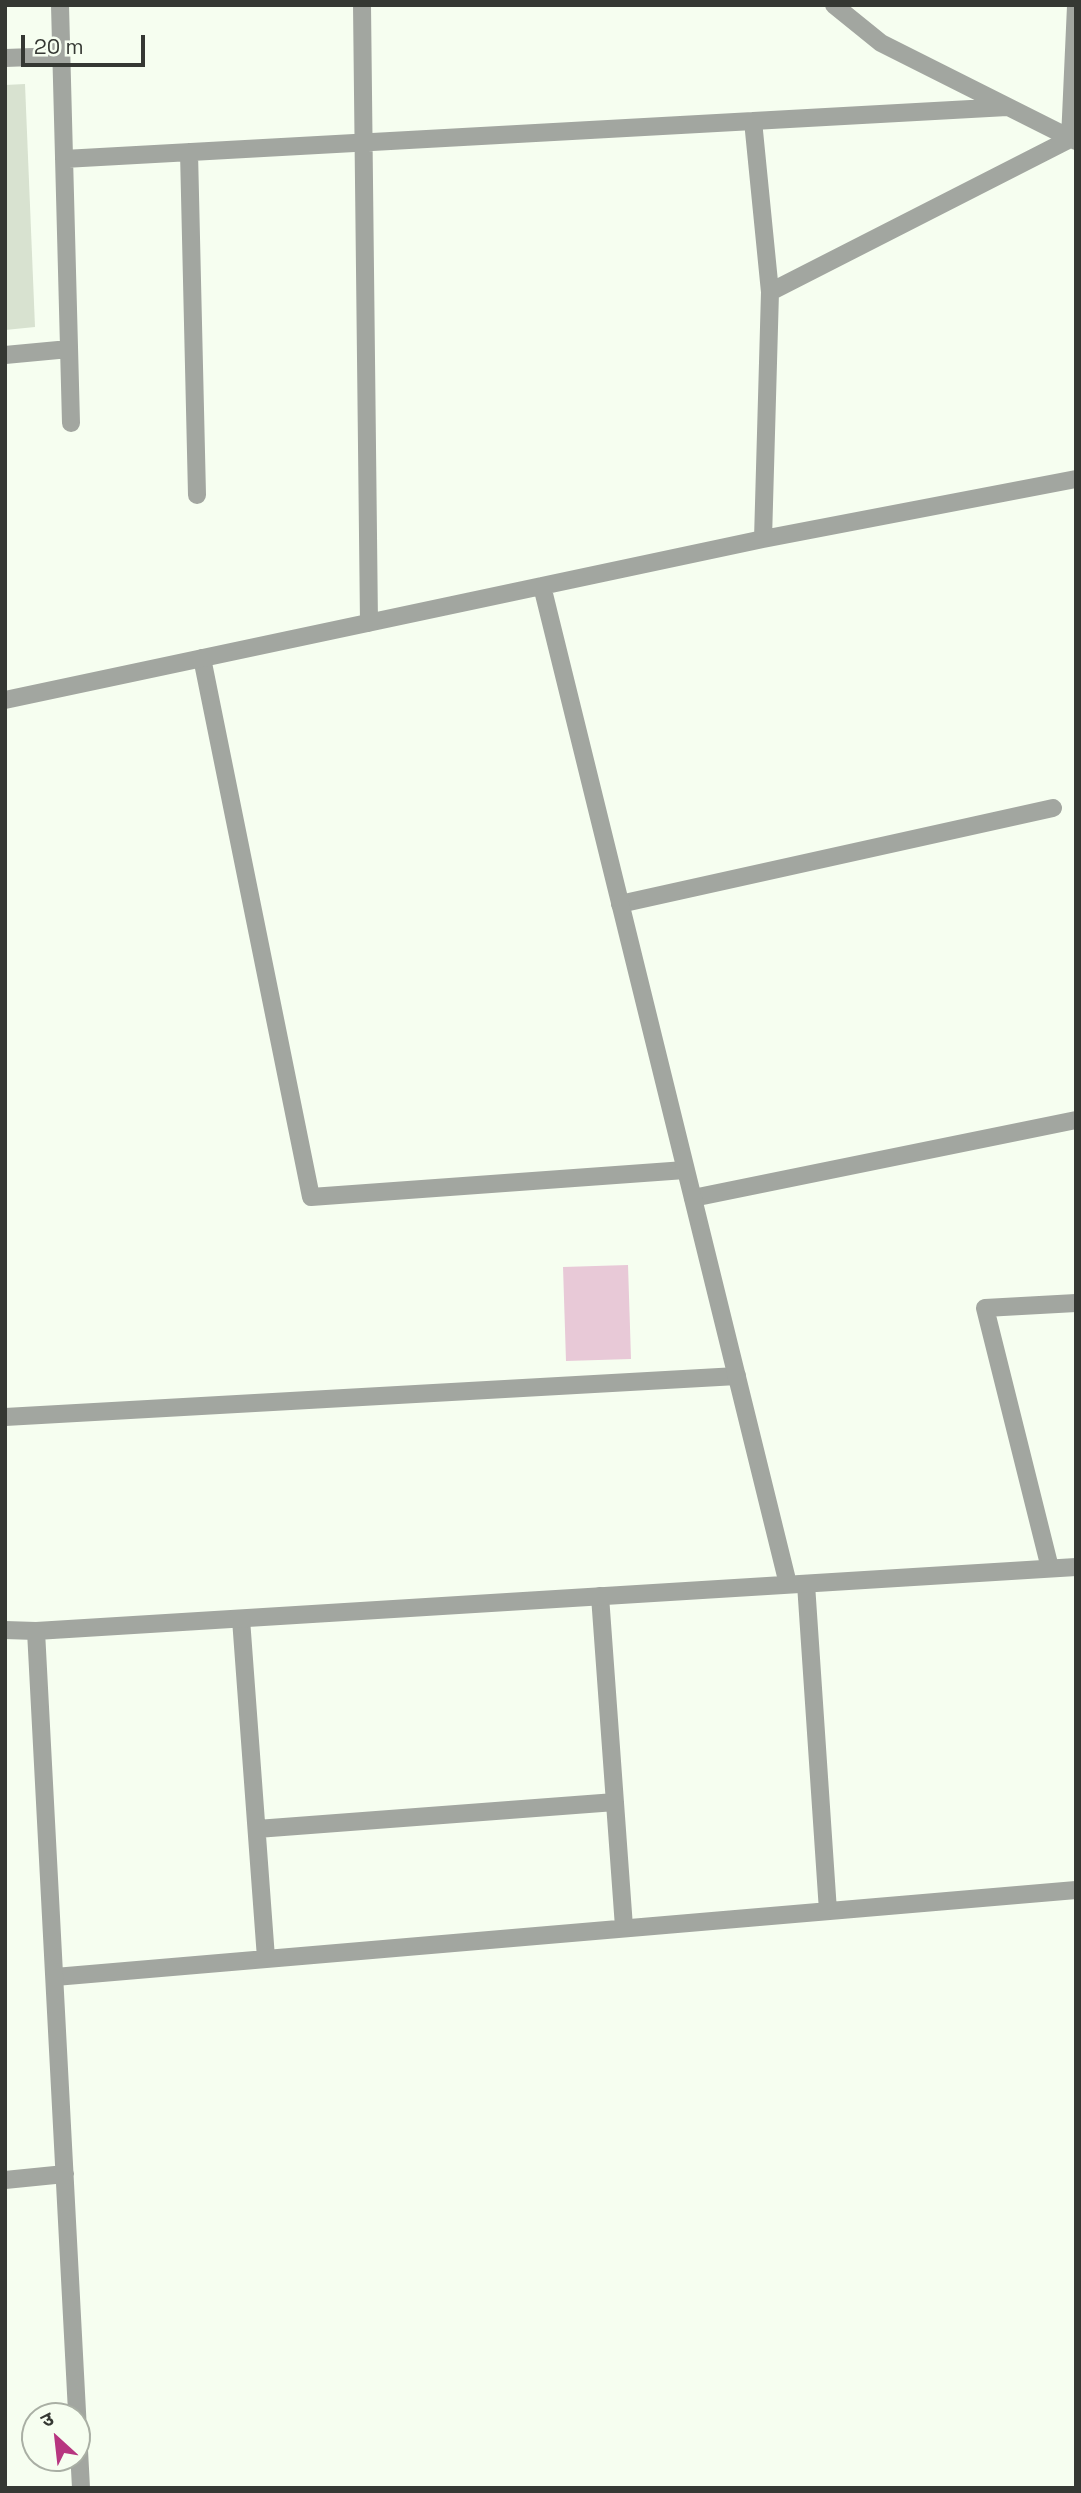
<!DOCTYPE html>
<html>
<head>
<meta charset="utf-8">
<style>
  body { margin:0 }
  #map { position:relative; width:1081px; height:2493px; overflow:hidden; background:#f6fef0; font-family:"Space Grotesk","Noto Sans Devanagari",sans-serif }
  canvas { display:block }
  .frame { position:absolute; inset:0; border:7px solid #353833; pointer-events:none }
  .north { position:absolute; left:21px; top:2402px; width:70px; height:70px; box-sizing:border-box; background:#f6fef0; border:2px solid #a9afa4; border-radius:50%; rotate:333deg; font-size:19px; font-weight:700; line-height:28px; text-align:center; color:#353833 }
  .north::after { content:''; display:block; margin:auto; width:24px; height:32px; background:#b73680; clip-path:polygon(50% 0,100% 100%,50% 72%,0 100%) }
  .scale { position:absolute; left:21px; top:35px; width:124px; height:32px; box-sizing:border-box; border:4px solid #353833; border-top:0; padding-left:9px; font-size:21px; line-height:24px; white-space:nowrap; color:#353833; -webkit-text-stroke:5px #f6fef0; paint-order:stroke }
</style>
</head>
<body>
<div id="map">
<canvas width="1081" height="2493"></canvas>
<div class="frame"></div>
<div class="north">उ</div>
<div class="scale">20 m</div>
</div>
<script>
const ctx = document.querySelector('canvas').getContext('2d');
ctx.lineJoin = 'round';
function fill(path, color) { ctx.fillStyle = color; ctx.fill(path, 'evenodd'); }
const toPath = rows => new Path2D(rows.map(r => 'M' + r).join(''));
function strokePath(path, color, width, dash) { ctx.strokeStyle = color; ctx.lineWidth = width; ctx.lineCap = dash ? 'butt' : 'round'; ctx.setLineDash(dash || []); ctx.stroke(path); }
const green = toPath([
  [25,84,35,327,5,330,5,85]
]);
const building = toPath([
  [628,1265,631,1359,566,1361,563,1267]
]);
const service = toPath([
  [202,658,311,1197,685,1170],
  [620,904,1053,808],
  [693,1198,1076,1120],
  [5,1417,737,1376],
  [1050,1568,985,1308,1076,1303],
  [806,1584,828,1911],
  [600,1596,624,1927],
  [241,1619,266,1958],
  [257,1829,615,1802],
  [55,1977,1076,1890]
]);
const minor = toPath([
  [60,5,71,423],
  [362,5,369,623],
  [834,5,881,43,1076,141],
  [5,58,61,56],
  [753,121,770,292],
  [1070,139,1076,6],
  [189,152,197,495],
  [64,159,1007,107],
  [5,355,69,349],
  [763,539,770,292,1070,139],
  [542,586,788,1584],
  [5,700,763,539,1076,479],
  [5,1630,36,1631,1076,1567],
  [36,1631,81,2488],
  [5,2180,65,2174]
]);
fill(green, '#d8e2d0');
fill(building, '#e8c9d7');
strokePath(service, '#a2a6a0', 18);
strokePath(minor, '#a2a6a0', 18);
</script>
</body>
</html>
